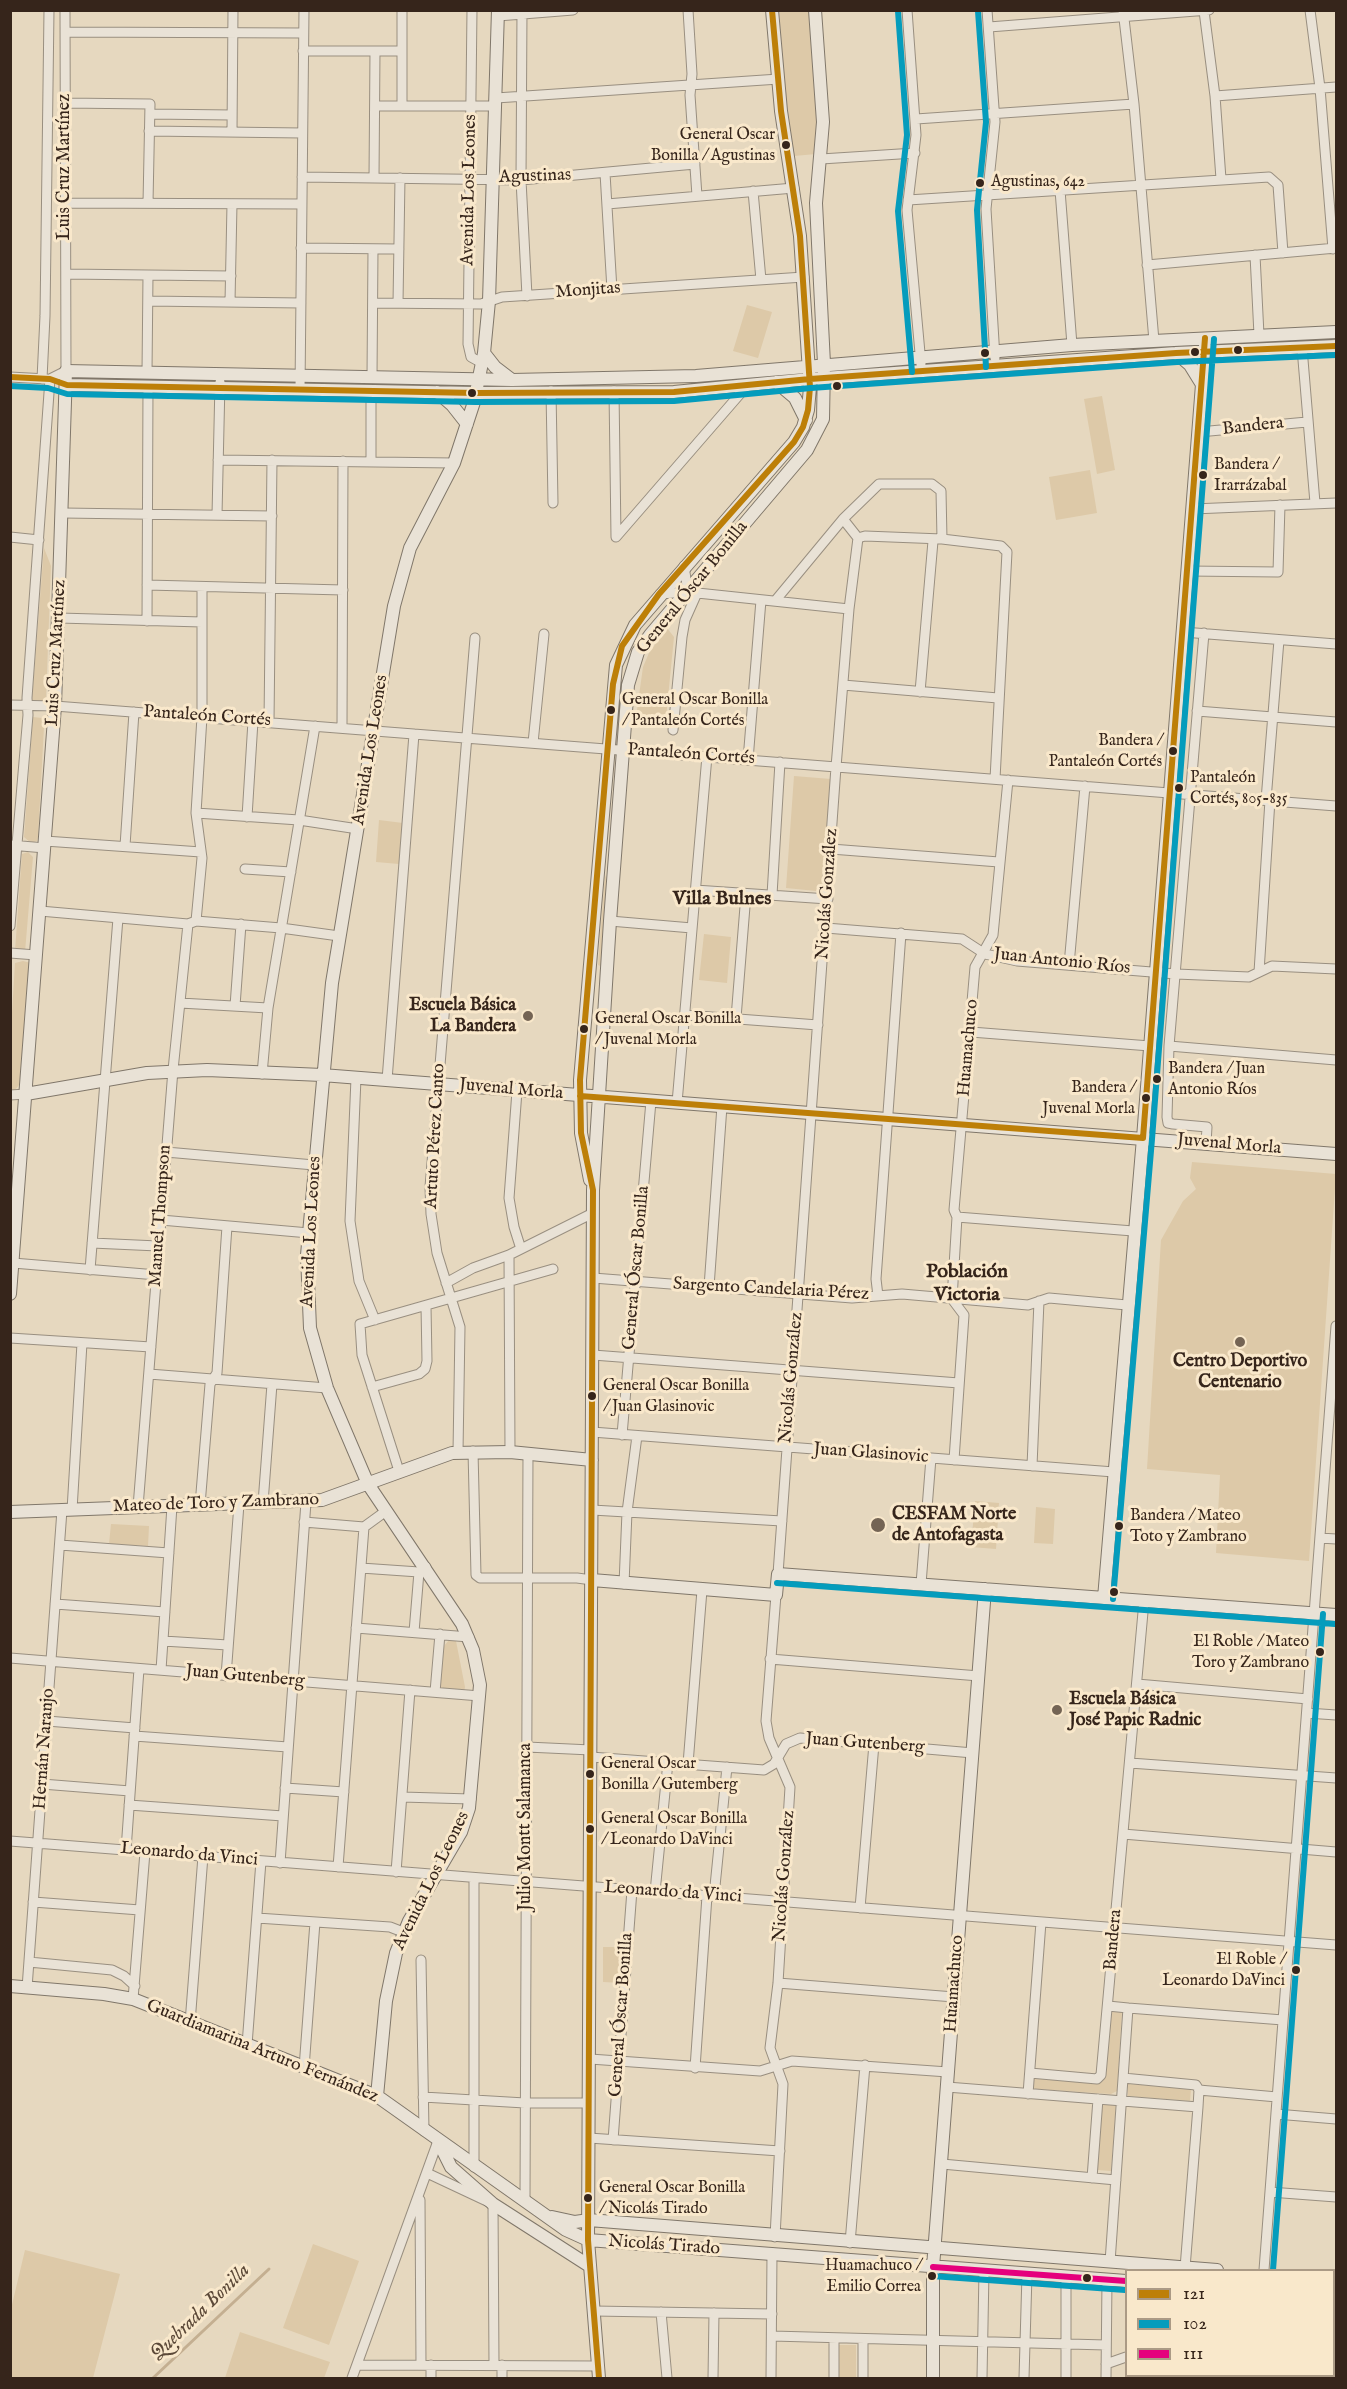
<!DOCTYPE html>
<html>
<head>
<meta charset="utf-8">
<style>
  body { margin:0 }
  #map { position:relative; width:1347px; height:2389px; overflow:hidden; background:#e6d8bf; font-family:"IM FELL English",serif }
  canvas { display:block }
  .frame { position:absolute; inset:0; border:12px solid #36251b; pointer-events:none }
  .legend { position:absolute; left:1125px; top:2269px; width:210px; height:108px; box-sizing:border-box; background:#f9e8cb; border:2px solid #ab9a85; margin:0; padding:8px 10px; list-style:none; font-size:18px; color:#36251b }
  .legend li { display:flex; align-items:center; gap:12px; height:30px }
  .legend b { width:30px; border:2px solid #ab9a85 }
</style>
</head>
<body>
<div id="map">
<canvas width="1347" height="2389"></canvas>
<div class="frame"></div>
<ul class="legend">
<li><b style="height:8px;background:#bd7f08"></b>121</li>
<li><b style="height:8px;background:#059cbc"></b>102</li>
<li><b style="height:8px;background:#e5007d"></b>111</li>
</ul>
</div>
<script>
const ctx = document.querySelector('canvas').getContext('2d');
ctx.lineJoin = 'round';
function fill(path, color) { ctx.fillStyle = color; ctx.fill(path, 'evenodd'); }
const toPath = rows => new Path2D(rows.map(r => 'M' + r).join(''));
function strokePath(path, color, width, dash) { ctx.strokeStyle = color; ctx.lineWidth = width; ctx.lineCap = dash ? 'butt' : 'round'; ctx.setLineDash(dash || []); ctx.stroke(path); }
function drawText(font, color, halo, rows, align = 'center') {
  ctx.font = font + ' "IM FELL English",serif'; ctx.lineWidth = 6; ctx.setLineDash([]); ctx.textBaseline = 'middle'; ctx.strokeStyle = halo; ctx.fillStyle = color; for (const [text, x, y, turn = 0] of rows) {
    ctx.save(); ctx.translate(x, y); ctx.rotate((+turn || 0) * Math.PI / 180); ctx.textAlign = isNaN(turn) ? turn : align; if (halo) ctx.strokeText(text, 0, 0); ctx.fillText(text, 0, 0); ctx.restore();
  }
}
const green = toPath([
  [779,11,811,11,820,130,816,154,794,156,787,110],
  [747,305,772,312,758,358,733,351],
  [1102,396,1115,470,1097,474,1084,399],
  [1090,470,1097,513,1056,520,1049,477],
  [44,548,51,566,46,699,44,703,34,705,32,700],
  [667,628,674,637,666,718,636,717,643,667,649,653],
  [33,717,42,718,44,727,38,837,37,841,31,843,24,837],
  [794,776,831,779,823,884,816,891,786,888],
  [379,820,403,823,399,864,376,862],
  [28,852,33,857,25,952,15,951,22,854],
  [605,875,608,883,603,967,598,965],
  [704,934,731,937,727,983,699,980],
  [23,961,31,963,20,1084,11,1094,11,1029,15,963],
  [1192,1162,1336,1174,1309,1561,1216,1553,1220,1475,1147,1469,1161,1240,1183,1201,1196,1189,1190,1178],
  [975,1501,999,1503,996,1549,971,1547],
  [1036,1507,1055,1509,1053,1544,1034,1543],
  [111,1524,149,1526,148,1546,109,1544],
  [449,1640,456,1641,465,1687,464,1692,438,1689,444,1646],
  [603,1947,622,1947,622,1983,603,1982],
  [1112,2010,1122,2011,1117,2091,1111,2094,1035,2089,1031,2086,1032,2077,1101,2081],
  [1128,2084,1191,2089,1190,2101,1128,2096],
  [1102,2102,1116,2103,1111,2171,1097,2170],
  [313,2244,359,2261,329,2345,283,2328],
  [25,2250,120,2274,93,2378,11,2378,11,2309],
  [240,2332,330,2362,324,2378,225,2378],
  [836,2345,856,2345,856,2378,836,2378]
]);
const stream = toPath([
  [153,2378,269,2269]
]);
const street = toPath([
  [472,10,468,344,471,357,482,363],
  [522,10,521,180,527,296],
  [688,10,692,74,690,95,697,196],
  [907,10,916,135,907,210,921,364],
  [987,10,995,122,986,209,995,358],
  [1123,10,1134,104,1154,341],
  [1310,10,1320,88,1333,249],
  [1204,11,1215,96,1221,179],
  [498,16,573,10],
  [989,27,1209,10],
  [65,32,303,33],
  [303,51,402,51],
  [1215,96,1336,87],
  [496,98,779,79],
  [65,103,150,104,148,203],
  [375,106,495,106],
  [402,106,402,10],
  [150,114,232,115],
  [916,119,1134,104],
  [149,131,302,133],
  [232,132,233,10],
  [821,159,915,153],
  [605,173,612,290],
  [302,177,521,180,695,164],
  [374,178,375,51],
  [1060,190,1072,345],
  [753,191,761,280],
  [908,200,1269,177,1278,185,1283,253],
  [65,203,302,204],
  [607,204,794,188],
  [301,248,399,249],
  [1255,255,1259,335],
  [1147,265,1336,248],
  [66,274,231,276],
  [148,301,301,303],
  [230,302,232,204],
  [373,303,481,304,502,297,804,277],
  [398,303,400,178],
  [1302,348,1315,503],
  [147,372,148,275],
  [10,377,47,379],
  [372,377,373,249],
  [42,379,45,316,49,10],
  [50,379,66,371,65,10],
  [300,389,304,10],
  [551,391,553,503],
  [614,391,616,537],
  [1199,432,1307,422],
  [218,460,454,463],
  [371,462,371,402],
  [1193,509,1336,503],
  [63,513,272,516],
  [217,515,220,382],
  [843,519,858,538],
  [10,537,39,540],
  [616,537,746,387],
  [858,538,865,536,942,539,1001,546,1007,552,995,779],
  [1188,571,1278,572,1280,505],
  [147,585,343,590],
  [688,592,849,609],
  [660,594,688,592,684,566],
  [775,601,843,519,879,484,932,484,941,491,942,539],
  [59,618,202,622],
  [147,621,148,387],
  [1183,632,1336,644],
  [1204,633,1169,1046,1167,1117,1168,1123,1173,1124,1207,1127,1206,1143],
  [843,685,998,698],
  [920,692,933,541],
  [10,705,55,706,1336,806],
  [1197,711,1336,722],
  [269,722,272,460],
  [342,728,343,461],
  [673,730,682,637,685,620,697,593],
  [533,743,544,634],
  [748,760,761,600],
  [1266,800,1279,640],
  [196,813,299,820,358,829],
  [247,817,253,721],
  [45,841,201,852],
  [10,845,45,848],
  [125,846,134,712],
  [831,849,999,862],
  [245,869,291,872],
  [695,890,828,899],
  [772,895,780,762],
  [40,911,188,924,196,921,281,928,339,936],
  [196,921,202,858,196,813,202,717,202,587],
  [610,921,692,928],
  [10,926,28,715,27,698,50,379],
  [826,928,962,939,985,954,1017,961,1176,974,1249,977,1272,966,1336,969],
  [10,953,36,955],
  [1069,965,1085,786],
  [1259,972,1270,800],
  [180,1003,268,1008],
  [235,1006,241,924],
  [685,1015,818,1025],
  [736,1018,746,894],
  [971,1032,1150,1046],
  [1169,1046,1336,1060],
  [262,1074,268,1008,315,726],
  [356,1078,350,1221,359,1281,375,1320],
  [387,1080,414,734],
  [517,1091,509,1198,514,1227,521,1249],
  [10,1095,26,1094],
  [677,1103,707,756],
  [166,1152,314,1165],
  [957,1217,1133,1231],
  [161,1220,309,1233],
  [92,1243,158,1246],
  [509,1255,510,1452],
  [13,1263,157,1275],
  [90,1270,118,918],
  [593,1278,852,1298,902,1294,1028,1305,1049,1298,1127,1305],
  [446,1283,473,1268,509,1255,593,1213],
  [709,1287,722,1106],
  [878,1296,876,1279,901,933],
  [10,1338,151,1347],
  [593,1355,959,1383],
  [149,1374,327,1388],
  [372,1387,419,1374,425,1369,427,1361,426,1306],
  [592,1432,1114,1472],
  [622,1435,651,1101],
  [473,1451,476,1575,480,1578,577,1578,592,1580],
  [458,1452,460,1327,437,1253,431,1214,430,1187,475,638],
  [954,1460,964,1315,952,1299,957,1217,954,1210,975,967,993,935,1008,780],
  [1032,1466,1039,1301],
  [399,1471,362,1355,360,1324,553,1269],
  [263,1503,272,1384],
  [200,1505,210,1384,217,1373,227,1226],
  [138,1507,173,1070,188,924],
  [72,1510,82,1343],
  [592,1510,782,1521],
  [304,1522,364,1527,386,1511],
  [1320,1538,1336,1539],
  [60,1545,169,1553],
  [361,1568,419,1572,426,1567],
  [778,1574,836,767,849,609,858,538],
  [624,1584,627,1512,637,1436],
  [921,1584,931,1458],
  [55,1604,165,1612],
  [356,1628,469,1637],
  [414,1632,419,1572],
  [163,1641,228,1645],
  [10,1658,480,1696],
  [770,1659,979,1676],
  [161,1670,172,1506],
  [226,1676,239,1504],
  [1137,1684,1308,1699],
  [435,1692,440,1634],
  [1307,1713,1336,1715],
  [47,1721,135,1728],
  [134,1736,288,1747],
  [527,1747,591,1750],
  [591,1757,764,1770,774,1764,786,1744,800,1738,973,1753],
  [1130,1763,1336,1778],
  [688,1764,702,1590],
  [42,1784,130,1791],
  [285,1788,344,1792],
  [402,1797,471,1799],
  [129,1805,283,1816],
  [1123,1834,1336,1852],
  [10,1841,1336,1945],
  [126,1850,139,1669],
  [280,1863,306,1502],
  [338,1867,364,1527],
  [396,1872,410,1690],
  [474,1878,474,2167],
  [655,1892,668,1762],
  [714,1896,727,1767],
  [33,1902,140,1910],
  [860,1908,874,1744],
  [257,1918,390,1927,403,1932],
  [421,1960,424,2131],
  [29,1962,112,1970,124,1976,135,1986],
  [778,1983,954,1997],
  [27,1988,62,1510],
  [133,1999,145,1852],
  [1108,2006,1128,2008,1110,2262],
  [1128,2008,1283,2020],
  [190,2023,203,1856],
  [247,2045,261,1861],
  [590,2059,760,2071,792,2061,948,2072],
  [304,2068,315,1922],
  [695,2068,707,1896],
  [1030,2073,1097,2079,1101,2075,1144,1601],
  [1123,2078,1196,2085,1199,2090],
  [947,2087,1198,2107,1199,2090,1277,2097],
  [1028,2094,1041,1922],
  [423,2097,525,2103,589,2103],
  [1276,2114,1336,2119],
  [589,2138,780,2151],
  [613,2140,632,1890],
  [942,2164,1116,2180],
  [427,2173,493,2204,494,2365],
  [1092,2178,1098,2099],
  [1270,2192,1336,2197],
  [420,2200,421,2365],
  [525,2200,528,1453],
  [775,2237,783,2084,770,2048,778,1983,790,1787,769,1738,766,1721,776,1595],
  [850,2243,865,2065],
  [1185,2268,1198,2107],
  [1264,2270,1336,1326],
  [1066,2277,1066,2378],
  [594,2311,772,2314],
  [661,2312,667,2378],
  [772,2336,1106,2345],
  [863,2339,863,2378],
  [1106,2364,1126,2357],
  [357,2365,598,2366],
  [431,2365,431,2378],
  [502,2365,502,2378],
  [1152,2376,1152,2378],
  [1223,2376,1262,2376],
  [352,2378,438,2141],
  [713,2378,714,2313],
  [771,2378,772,2253],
  [834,2378,834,2338],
  [982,2378,984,2271],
  [1024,2378,1027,2274],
  [1106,2378,1107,2280],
  [1191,2378,1191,2376]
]);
const secondary = toPath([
  [484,353,495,367,512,380],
  [1176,353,1190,365,1203,386],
  [776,382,795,398,806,420],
  [67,385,476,393,674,392,810,379,1176,353,1336,346],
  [437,392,452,405,467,424],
  [26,1094,147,1073,207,1070,322,1075,1336,1154],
  [590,1180,581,1133,580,1080,616,665,635,625,794,442,803,427,808,410,810,387,800,236,781,111,772,10],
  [10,1294,55,706,66,371,512,380,696,376,1072,345,1336,332],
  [10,1512,322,1500,452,1453,510,1452,592,1460],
  [592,1580,776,1595,778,1574,1336,1615],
  [1104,1598,1143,1138,1205,346],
  [10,1986,104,1994,133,1999,377,2096,566,2230,588,2240,1126,2281],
  [377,2096,386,2001,396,1953,409,1921,461,1832,469,1808,480,1685,473,1650,462,1624,368,1484,327,1388,310,1328,307,1255,332,983,394,606,410,548,454,463,474,402,484,353,489,301,498,10],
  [438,2141,451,2167,493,2204,588,2265],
  [552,2217,575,2222,589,2220,1217,2270],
  [1334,2279,1336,2280],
  [1334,2296,1336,2296],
  [599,2378,588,2240,593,1190,610,921,628,685,638,652,650,635,807,450,823,419,824,364,816,203,823,122,815,10],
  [933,2378,933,2267,985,1589]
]);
const bus1 = toPath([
  [10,377,50,379,67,385,476,393,674,392,810,379,1176,353,1336,346],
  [580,1096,1143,1138,1205,338],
  [599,2378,588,2240,593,1190,581,1133,580,1080,613,684,622,646,659,594,794,442,803,427,808,410,810,387,800,236,781,111,772,10]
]);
const bus2 = toPath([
  [898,11,907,135,898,211,912,372],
  [978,11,986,122,977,210,986,367],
  [10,386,48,388,67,394,476,402,674,401,811,388,1177,362,1336,355],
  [777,1583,1335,1624],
  [1113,1599,1152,1139,1214,339],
  [1273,2270,1323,1614],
  [932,2276,1125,2290]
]);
const bus3 = toPath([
  [933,2267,1126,2281]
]);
const markers = [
  [786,145,5,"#36251b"],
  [980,183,5,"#36251b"],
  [1238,350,5,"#36251b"],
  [1195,352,5,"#36251b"],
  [985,353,5,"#36251b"],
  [837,386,5,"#36251b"],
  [472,393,5,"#36251b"],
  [1203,475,5,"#36251b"],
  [611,710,5,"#36251b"],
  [1173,751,5,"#36251b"],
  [1179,788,5,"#36251b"],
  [528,1016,6,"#746454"],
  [584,1029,5,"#36251b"],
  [1157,1079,5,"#36251b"],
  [1146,1098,5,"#36251b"],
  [1240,1342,6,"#746454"],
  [592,1396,5,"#36251b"],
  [878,1525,8,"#746454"],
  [1119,1526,5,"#36251b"],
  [1114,1592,5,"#36251b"],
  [1320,1652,5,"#36251b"],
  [1057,1710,6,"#746454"],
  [590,1774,5,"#36251b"],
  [590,1829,5,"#36251b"],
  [1296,1970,5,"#36251b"],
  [588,2198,5,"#36251b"],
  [932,2276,5,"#36251b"],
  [1087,2278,5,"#36251b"]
];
const busNames = [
  ["General Oscar",775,136,"right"],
  ["Bonilla / Agustinas",775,157,"right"],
  ["Agustinas, 642",991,183],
  ["Bandera /",1214,466],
  ["Irarrázabal",1214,487],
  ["General Oscar Bonilla",622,701],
  ["/ Pantaleón Cortés",622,722],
  ["Bandera /",1162,742,"right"],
  ["Pantaleón Cortés",1162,763,"right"],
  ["Pantaleón",1190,779],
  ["Cortés, 805-835",1190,800],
  ["General Oscar Bonilla",595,1020],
  ["/ Juvenal Morla",595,1041],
  ["Bandera / Juan",1168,1070],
  ["Antonio Ríos",1168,1091],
  ["Bandera /",1135,1089,"right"],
  ["Juvenal Morla",1135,1110,"right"],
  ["General Oscar Bonilla",603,1387],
  ["/ Juan Glasinovic",603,1408],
  ["Bandera / Mateo",1130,1517],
  ["Toto y Zambrano",1130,1538],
  ["El Roble / Mateo",1309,1643,"right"],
  ["Toro y Zambrano",1309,1664,"right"],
  ["General Oscar",601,1765],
  ["Bonilla / Gutemberg",601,1786],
  ["General Oscar Bonilla",601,1820],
  ["/ Leonardo DaVinci",601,1841],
  ["El Roble /",1285,1961,"right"],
  ["Leonardo DaVinci",1285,1982,"right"],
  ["General Oscar Bonilla",599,2189],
  ["/ Nicolás Tirado",599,2210],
  ["Huamachuco /",921,2267,"right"],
  ["Emilio Correa",921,2288,"right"]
];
const streetNames = [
  ["Luis Cruz Martínez",65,167,-90],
  ["Agustinas",535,177,-2],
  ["Avenida Los Leones",470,190,-89],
  ["Monjitas",588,291,-4],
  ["Bandera",1253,427,-6],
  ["General Óscar Bonilla",693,588,-51],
  ["Luis Cruz Martínez",57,653,-87],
  ["Pantaleón Cortés",207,717,4],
  ["Avenida Los Leones",371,750,-81],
  ["Pantaleón Cortés",691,755,4],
  ["Nicolás González",828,894,-86],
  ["Juan Antonio Ríos",1062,962,6],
  ["Huamachuco",969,1048,-85],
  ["Juvenal Morla",511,1090,5],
  ["Artuto Pérez Canto",436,1136,-87],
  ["Juvenal Morla",1229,1145,5],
  ["Manuel Thompson",161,1216,-86],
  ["Avenida Los Leones",312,1232,-87],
  ["General Óscar Bonilla",637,1268,-85],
  ["Sargento Candelaria Pérez",771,1290,3],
  ["Nicolás González",792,1378,-85],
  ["Juan Glasinovic",871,1454,4],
  ["Mateo de Toro y Zambrano",216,1504,-2],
  ["Juan Gutenberg",245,1677,5],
  ["Juan Gutenberg",865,1744,4],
  ["Hernán Naranjo",45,1749,-86],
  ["Julio Montt Salamanca",526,1827,-90],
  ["Leonardo da Vinci",189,1855,5],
  ["Nicolás González",785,1876,-86],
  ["Avenida Los Leones",432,1881,-64],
  ["Leonardo da Vinci",673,1893,4],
  ["Bandera",1114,1940,-85],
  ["Huamachuco",955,1984,-86],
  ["General Óscar Bonilla",622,2015,-86],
  ["Guardiamarina Arturo Fernández",262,2052,22],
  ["Nicolás Tirado",664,2246,4]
];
const poiNames = [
  ["Escuela Básica",516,1006,"right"],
  ["La Bandera",516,1027,"right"],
  ["Centro Deportivo",1240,1362,"center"],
  ["Centenario",1240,1383,"center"],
  ["CESFAM Norte",892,1515],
  ["de Antofagasta",892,1536],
  ["Escuela Básica",1069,1700],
  ["José Papic Radnic",1069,1721]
];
const neighbourhoodNames = [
  ["Villa Bulnes",722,900],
  ["Población",967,1273],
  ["Victoria",967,1296]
];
const waterNames = [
  ["Quebrada Bonilla",201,2313,-44]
];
fill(green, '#ddc9a8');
strokePath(stream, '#c4af91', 3);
strokePath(street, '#998f80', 11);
strokePath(secondary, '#80776a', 14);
strokePath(street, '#e9e2d6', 9);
strokePath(secondary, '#e9e2d6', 12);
strokePath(bus1, '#bd7f08', 6);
strokePath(bus2, '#059cbc', 6);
strokePath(bus3, '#e5007d', 6);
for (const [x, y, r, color] of markers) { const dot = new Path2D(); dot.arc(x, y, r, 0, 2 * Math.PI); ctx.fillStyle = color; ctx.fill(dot); strokePath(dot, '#f9e8cb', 2); }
drawText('16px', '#36251b', '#f9e8cb', busNames, 'left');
drawText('18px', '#36251b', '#f9e8cb', streetNames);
drawText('bold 18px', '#36251b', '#f9e8cb', poiNames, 'left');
drawText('bold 20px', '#36251b', '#f9e8cb', neighbourhoodNames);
drawText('italic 20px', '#5c4938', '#f9e8cb', waterNames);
</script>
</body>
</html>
